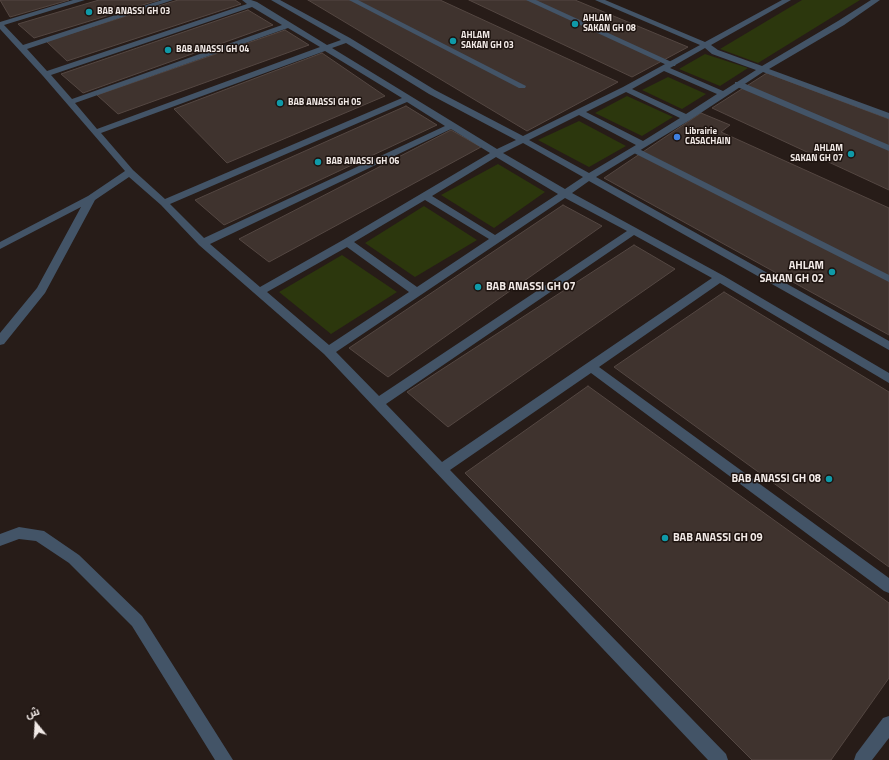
<!DOCTYPE html>
<html>
<head>
<meta charset="utf-8">
<style>
  body { margin:0 }
  #map { position:relative; width:889px; height:760px; overflow:hidden; background:#271c18; font-family:"Titillium Web",Cairo,sans-serif }
  canvas { display:block }
  .north { position:absolute; left:16px; top:704px; width:40px; height:40px; -webkit-text-stroke:3px #1d130f; paint-order:stroke; rotate:342deg; font-size:11px; font-weight:700; line-height:16px; text-align:center; color:#f2eae7 }
  .north::after { content:''; display:block; margin:auto; width:14px; height:18px; background:#f2eae7; clip-path:polygon(50% 0,100% 100%,50% 72%,0 100%) }
</style>
</head>
<body>
<div id="map">
<canvas width="889" height="760"></canvas>
<div class="north">ش</div>
</div>
<script>
const ctx = document.querySelector('canvas').getContext('2d');
ctx.lineJoin = 'round';
function fill(path, color) { ctx.fillStyle = color; ctx.fill(path, 'evenodd'); }
const toPath = rows => new Path2D(rows.map(r => 'M' + r).join(''));
function strokePath(path, color, width, dash) { ctx.strokeStyle = color; ctx.lineWidth = width; ctx.lineCap = dash ? 'butt' : 'round'; ctx.setLineDash(dash || []); ctx.stroke(path); }
function drawText(font, color, halo, rows, align = 'center') {
  ctx.font = font + ' "Titillium Web",sans-serif'; ctx.lineWidth = 3; ctx.setLineDash([]); ctx.textBaseline = 'middle'; ctx.strokeStyle = halo; ctx.fillStyle = color; for (const [text, x, y, turn = 0] of rows) {
    ctx.save(); ctx.translate(x, y); ctx.rotate((+turn || 0) * Math.PI / 180); ctx.textAlign = isNaN(turn) ? turn : align; if (halo) ctx.strokeText(text, 0, 0); ctx.fillText(text, 0, 0); ctx.restore();
  }
}
const green = toPath([
  [802,0,860,0,758,63,720,49],
  [705,54,748,68,720,86,679,69],
  [668,77,706,94,682,109,642,90],
  [627,96,673,117,642,136,595,113],
  [579,121,626,146,589,167,538,140],
  [498,164,545,192,494,228,441,195],
  [424,206,477,240,415,277,365,243],
  [342,255,397,292,331,334,279,292]
]);
const building = toPath([
  [0,0,69,0,10,17,0,0],
  [99,0,159,0,34,38,18,24,99,0],
  [178,0,235,0,241,4,67,61,46,41,178,0],
  [308,0,440,0,618,82,527,131,308,0],
  [469,0,575,0,688,47,632,77,469,0],
  [248,10,273,25,83,93,61,74,248,10],
  [285,30,309,45,118,114,97,95,285,30],
  [322,53,385,96,227,163,174,109,322,53],
  [767,73,889,119,889,190,712,108,767,73],
  [406,106,437,125,224,225,195,200,406,106],
  [701,113,730,125,721,132,889,208,889,335,604,178,701,113],
  [451,130,481,147,269,262,239,239,451,130],
  [563,205,602,226,388,377,349,348,563,205],
  [634,245,675,269,448,427,407,392,634,245],
  [724,292,889,392,889,567,614,367,724,292],
  [588,386,889,603,889,678,831,760,752,760,465,473,588,386]
]);
const lane = toPath([
  [349,0,358,0,526,86,525,88,519,88,349,0],
  [526,0,536,0,676,64,675,66,669,66,526,0],
  [735,82,741,82,889,145,889,151,735,86,735,82],
  [635,147,889,275,889,282,632,152,631,150,635,147],
  [19,527,44,531,79,555,142,616,233,760,215,760,132,626,69,563,36,541,19,539,0,546,0,534,19,527]
]);
const street = toPath([
  [73,0,85,0,4,25,23,45,162,0,173,0,27,49,47,71,247,4,242,0,251,0,257,2,327,45,341,40,271,0,280,0,350,38,435,90,523,136,623,87,700,45,595,0,605,0,705,42,782,0,791,0,711,45,718,50,762,66,838,21,871,0,880,0,844,25,769,69,889,113,889,119,763,72,690,120,596,177,889,341,889,350,589,181,572,193,724,276,889,373,889,383,720,283,599,367,889,578,889,593,884,591,591,373,450,470,726,754,728,760,708,760,324,354,199,245,161,205,129,177,95,200,45,293,4,344,0,345,0,333,37,288,81,207,0,249,0,242,88,196,125,171,43,76,0,29,0,22,73,0],
  [252,7,282,25,72,99,51,75,252,7],
  [288,28,320,47,97,129,75,103,288,28],
  [346,43,429,94,516,140,497,149,332,48,346,43],
  [705,48,712,54,756,70,723,91,670,68,705,48],
  [325,51,402,98,165,199,133,170,101,133,325,51],
  [664,71,717,94,686,114,632,89,664,71],
  [626,92,680,118,643,141,586,112,626,92],
  [407,102,445,126,204,238,170,204,407,102],
  [579,115,636,145,589,173,529,140,579,115],
  [451,129,490,153,343,240,260,287,210,244,451,129],
  [523,143,583,177,565,189,503,153,523,143],
  [496,157,558,194,495,235,432,196,496,157],
  [565,198,627,231,379,396,336,352,565,198],
  [425,200,489,239,417,287,354,242,425,200],
  [634,235,712,278,442,462,386,404,634,235],
  [347,247,409,292,329,345,267,292,347,247],
  [889,716,889,738,872,760,854,760,856,754,883,718,889,716]
]);
const markers = [
  [89,12,4,"#0f9aa8"],
  [575,24,4,"#0f9aa8"],
  [453,41,4,"#0f9aa8"],
  [168,50,4,"#0f9aa8"],
  [280,103,4,"#0f9aa8"],
  [677,137,4,"#3f7fe0"],
  [851,154,4,"#0f9aa8"],
  [318,162,4,"#0f9aa8"],
  [832,272,4,"#0f9aa8"],
  [478,287,4,"#0f9aa8"],
  [829,479,4,"#0f9aa8"],
  [665,538,4,"#0f9aa8"]
];
const farPoinames = [
  ["BAB ANASSI GH 03",97,12],
  ["AHLAM",583,19],
  ["SAKAN GH 08",583,29],
  ["AHLAM",461,36],
  ["SAKAN GH 03",461,46],
  ["BAB ANASSI GH 04",176,50],
  ["BAB ANASSI GH 05",288,103],
  ["Librairie",685,132],
  ["CASACHAIN",685,142],
  ["AHLAM",843,149,"right"],
  ["SAKAN GH 07",843,159,"right"],
  ["BAB ANASSI GH 06",326,162]
];
const poiNames = [
  ["AHLAM",824,266],
  ["SAKAN GH 02",824,279],
  ["BAB ANASSI GH 07",486,287,"left"],
  ["BAB ANASSI GH 08",821,479],
  ["BAB ANASSI GH 09",673,538,"left"]
];
fill(green, '#2c370d');
fill(building, '#3f332e');
strokePath(building, '#544742', 1);
fill(lane, '#435467');
fill(street, '#435467');
for (const [x, y, r, color] of markers) { const dot = new Path2D(); dot.arc(x, y, r, 0, 2 * Math.PI); ctx.fillStyle = color; ctx.fill(dot); strokePath(dot, '#1d130f', 1.5); }
drawText('bold 9px', '#f2eae7', '#1d130f', farPoinames, 'left');
drawText('bold 11px', '#f2eae7', '#1d130f', poiNames, 'right');
</script>
</body>
</html>
